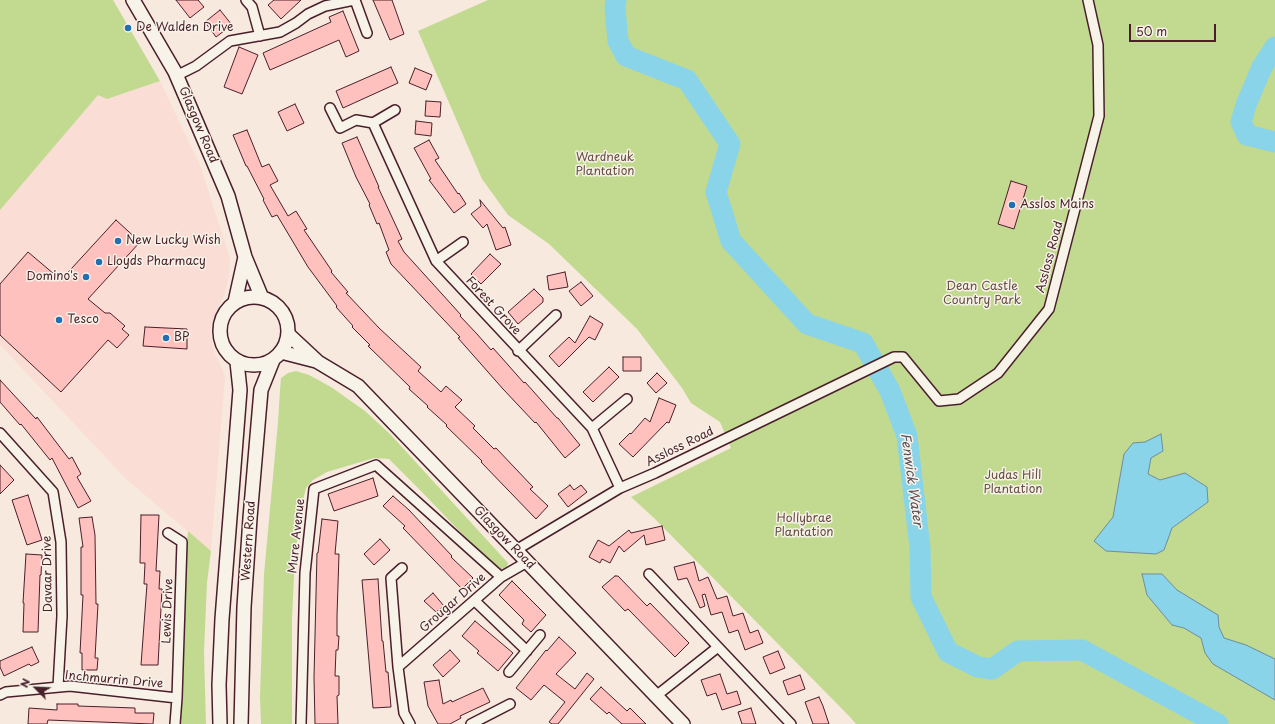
<!DOCTYPE html>
<html>
<head>
<meta charset="utf-8">
<style>
  body { margin:0 }
  #map { position:relative; width:1275px; height:724px; overflow:hidden; background:#f8e9df; font-family:"Playpen Sans",sans-serif }
  canvas { display:block }
  .north { position:absolute; left:16px; top:668px; width:40px; height:40px; -webkit-text-stroke:3px #f7f3e8; paint-order:stroke; rotate:294deg; font-size:11px; font-weight:700; line-height:16px; text-align:center; color:#4a1f2b }
  .north::after { content:''; display:block; margin:auto; width:14px; height:18px; background:#4a1f2b; clip-path:polygon(50% 0,100% 100%,50% 72%,0 100%) }
  .scale { position:absolute; left:1129px; top:24px; width:87px; height:18px; box-sizing:border-box; border:2px solid #4a1f2b; border-top:0; padding-left:5px; font-size:12px; line-height:14px; white-space:nowrap; color:#4a1f2b; -webkit-text-stroke:3px #f7f3e8; paint-order:stroke }
</style>
</head>
<body>
<div id="map">
<canvas width="1275" height="724"></canvas>
<div class="north">N</div>
<div class="scale">50 m</div>
</div>
<script>
const ctx = document.querySelector('canvas').getContext('2d');
ctx.lineJoin = 'round';
function fill(path, color) { ctx.fillStyle = color; ctx.fill(path, 'evenodd'); }
const toPath = rows => new Path2D(rows.map(r => 'M' + r).join(''));
function strokePath(path, color, width, dash) { ctx.strokeStyle = color; ctx.lineWidth = width; ctx.lineCap = dash ? 'butt' : 'round'; ctx.setLineDash(dash || []); ctx.stroke(path); }
function drawText(font, color, halo, rows, align = 'center') {
  ctx.font = font + ' "Playpen Sans",sans-serif'; ctx.lineWidth = 3; ctx.setLineDash([]); ctx.textBaseline = 'middle'; ctx.strokeStyle = halo; ctx.fillStyle = color; for (const [text, x, y, turn = 0] of rows) {
    ctx.save(); ctx.translate(x, y); ctx.rotate((+turn || 0) * Math.PI / 180); ctx.textAlign = isNaN(turn) ? turn : align; if (halo) ctx.strokeText(text, 0, 0); ctx.fillText(text, 0, 0); ctx.restore();
  }
}
const built = toPath([
  [160,81,200,165,230,258,229,276,224,296,213,319,210,330,214,351,218,359,225,376,211,551,125,478,0,345,0,209,98,94,107,99]
]);
const green = toPath([
  [0,0,113,0,160,81,107,99,98,95,0,210],
  [488,0,1275,0,1275,724,856,724,850,717,654,518,631,497,731,448,720,422,691,403,682,388,637,329,549,244,508,215,482,179,418,31],
  [296,371,309,375,331,387,365,411,390,434,508,563,507,567,502,570,495,568,418,488,389,459,374,458,327,472,313,480,306,488,303,500,295,555,292,619,292,724,261,724,260,697,264,574,278,422,280,390,281,378,288,373],
  [188,531,211,551,207,583,204,652,206,724,180,724,185,562]
]);
const water = toPath([
  [1161,434,1163,451,1151,458,1148,474,1160,480,1185,473,1207,487,1208,502,1172,528,1164,550,1156,554,1106,551,1094,541,1113,517,1124,454,1133,443,1145,442,1161,434],
  [1142,574,1162,574,1177,590,1218,615,1219,627,1224,638,1246,645,1275,659,1275,700,1213,664,1205,653,1201,638,1184,628,1172,625,1147,595,1142,574]
]);
const river = toPath([
  [616,0,615,8,618,41,626,56,687,80,730,144,716,192,731,241,807,324,863,343,890,391,907,436,920,548,921,597,948,652,978,667,992,669,1018,651,1082,650,1218,724],
  [1275,47,1262,67,1246,105,1241,122,1247,135,1275,142]
]);
const building = toPath([
  [176,0,198,0,204,7,190,18,176,0],
  [274,0,301,0,281,19,268,5,274,0],
  [373,0,392,0,404,34,390,40,373,0],
  [220,10,232,25,216,37,205,22,220,10],
  [343,11,359,51,346,57,339,40,270,70,263,53,331,22,329,17,343,11],
  [239,47,258,55,242,94,224,87,239,47],
  [391,67,398,83,343,108,336,91,391,67],
  [415,68,432,75,426,90,409,83,415,68],
  [426,101,441,102,440,117,425,116,426,101],
  [295,104,304,123,287,131,278,112,295,104],
  [416,121,432,123,431,136,415,134,416,121],
  [247,130,262,167,269,164,278,181,270,185,288,216,296,211,307,229,304,230,332,271,331,272,348,292,346,293,379,328,421,367,418,371,441,392,446,386,462,400,455,407,475,426,473,428,494,449,496,448,533,487,530,489,548,506,536,519,481,462,482,461,446,426,447,425,427,407,428,406,409,389,410,387,368,346,370,345,352,327,353,326,336,307,337,306,308,267,277,215,272,217,263,200,264,199,247,166,246,166,233,135,247,130],
  [357,137,379,187,378,187,397,228,402,239,398,241,404,252,461,315,460,316,477,334,491,350,493,348,509,366,524,383,525,382,557,418,558,418,580,445,565,458,536,422,535,423,503,389,458,338,460,337,391,264,386,252,389,250,379,223,377,224,369,205,370,204,356,177,342,143,357,137],
  [429,140,439,158,435,160,458,194,459,193,466,204,454,213,429,180,431,179,414,148,429,140],
  [1011,181,1027,186,1014,229,998,224,1011,181],
  [480,200,503,228,505,227,511,245,496,250,487,224,483,228,471,214,481,206,480,200],
  [116,220,140,242,88,299,105,313,110,313,125,326,122,329,129,335,117,348,108,340,61,392,0,335,0,284,28,252,61,280,116,220],
  [490,254,501,264,481,284,471,274,490,254],
  [565,272,568,287,549,290,547,276,565,272],
  [581,282,593,296,581,306,569,291,581,282],
  [534,289,543,298,543,302,518,324,508,312,534,289],
  [590,316,603,324,595,340,589,337,559,367,549,356,569,337,575,343,590,316],
  [145,327,187,329,187,349,143,346,145,327],
  [623,357,641,357,641,371,623,371,623,357],
  [609,367,619,377,593,402,583,392,609,367],
  [657,373,667,383,656,393,647,383,657,373],
  [0,380,36,419,37,417,69,459,72,457,81,474,77,477,91,501,78,508,52,458,50,460,21,424,20,425,0,402,0,380],
  [659,398,676,405,669,423,667,422,633,457,619,444,630,433,631,434,645,418,650,422,659,398],
  [0,465,14,480,0,494,0,465],
  [373,478,378,496,334,511,328,494,373,478],
  [570,485,574,490,581,485,587,492,568,507,558,494,570,485],
  [28,495,42,540,27,545,12,500,28,495],
  [393,496,409,510,452,556,451,557,473,578,462,589,403,528,405,526,383,506,393,496],
  [141,515,159,515,156,571,160,571,159,589,162,589,158,665,141,665,147,584,144,584,145,563,140,563,141,515],
  [92,517,95,535,96,604,98,604,95,658,98,658,97,670,82,670,82,653,80,653,83,595,81,595,81,547,83,547,79,518,92,517],
  [322,519,338,521,335,554,339,554,337,616,337,636,339,636,338,650,336,650,335,676,339,676,339,695,337,696,338,724,315,724,314,677,317,553,318,553,322,519],
  [662,526,665,540,646,545,644,535,624,552,619,546,610,563,602,559,600,563,589,557,598,540,609,546,629,530,631,533,662,526],
  [380,539,390,550,374,565,364,554,380,539],
  [26,554,42,555,41,575,40,575,38,632,23,632,24,603,23,603,26,554],
  [694,562,699,581,708,577,717,599,727,596,733,616,743,613,750,633,758,630,763,643,745,650,738,630,729,633,722,612,711,615,705,594,702,595,705,606,700,608,687,578,678,580,674,567,694,562],
  [615,576,618,576,647,606,650,603,689,643,675,657,628,609,625,611,602,587,615,576],
  [378,579,382,641,383,641,386,672,388,672,391,707,373,708,362,580,378,579],
  [512,581,546,615,531,632,522,624,524,620,499,595,512,581],
  [433,593,444,606,436,612,424,601,433,593],
  [475,621,513,653,498,671,477,653,479,651,462,636,475,621],
  [559,637,576,653,556,674,575,689,587,673,594,679,558,724,552,724,549,722,565,702,544,685,531,700,516,688,546,650,547,651,559,637],
  [32,647,39,662,31,666,29,664,4,676,0,667,0,661,32,647],
  [450,650,460,661,443,677,433,665,450,650],
  [778,651,785,668,770,674,763,657,778,651],
  [720,674,727,694,737,691,741,704,722,710,716,693,707,696,701,680,720,674],
  [800,675,805,689,788,695,783,681,800,675],
  [439,680,443,704,451,700,452,702,483,688,490,702,460,716,461,718,450,724,438,724,428,706,424,682,439,680],
  [601,687,627,711,630,708,646,724,622,724,609,712,607,714,590,699,601,687],
  [819,697,823,706,829,724,813,724,805,702,819,697],
  [57,704,78,704,78,706,135,708,135,713,154,713,153,724,48,720,47,724,28,724,29,708,57,710,57,704],
  [751,708,756,724,742,724,738,712,751,708]
]);
const street = toPath([
  [246,0,252,7,260,36],
  [355,0,367,33],
  [176,76,196,66,230,41,280,32,296,23,308,14,325,6,354,0],
  [330,108,340,128,356,120,373,123],
  [395,110,373,123,436,261,592,428,620,488],
  [436,261,463,242],
  [518,351,556,315],
  [592,428,627,399],
  [0,433,53,492,61,542,62,616,58,687],
  [168,533,182,542,177,698],
  [516,550,620,488,655,473,894,357,903,357,939,401,959,399,998,373,1049,309,1099,116,1098,45,1088,0],
  [402,568,391,578,398,667,404,713,410,724],
  [649,574,791,724],
  [475,601,527,651],
  [398,667,501,577,527,562],
  [509,672,540,635],
  [0,695,6,692,70,686,177,698,175,724],
  [656,696,718,647],
  [301,724,305,573,314,489,376,465,501,577],
  [471,724,510,704]
]);
const secondary = toPath([
  [133,0,175,72,199,128,228,196,245,257,262,298],
  '220 331a34 34 0 1 1 68 0a34 34 0 1 1-68 0Z',
  [235,302,245,257],
  [288,334,318,362,358,386,683,724],
  [281,352,316,361],
  [220,724,219,685,222,619,240,390,237,362],
  [241,724,244,607,250,518,261,390,273,360]
]);
const markers = [
  [128,28,4,"#1f6fb2"],
  [1012,205,4,"#1f6fb2"],
  [118,241,4,"#1f6fb2"],
  [99,262,4,"#1f6fb2"],
  [86,277,4,"#1f6fb2"],
  [59,320,4,"#1f6fb2"],
  [166,338,4,"#1f6fb2"]
];
const poiNames = [
  ["De Walden Drive",136,28],
  ["Asslos Mains",1020,205],
  ["New Lucky Wish",126,241],
  ["Lloyds Pharmacy",107,262],
  ["Domino's",78,277,"right"],
  ["Tesco",67,320],
  ["BP",174,338]
];
const streetNames = [
  ["Glasgow Road",198,125,67],
  ["Assloss Road",1050,257,-75],
  ["Forest Grove",493,306,47],
  ["Assloss Road",680,447,-26],
  ["Mure Avenue",297,536,-84],
  ["Glasgow Road",504,538,46],
  ["Western Road",249,541,-86],
  ["Davaar Drive",48,574,-91],
  ["Grougar Drive",453,603,-41],
  ["Lewis Drive",168,611,-88],
  ["Inchmurrin Drive",114,680,5]
];
const parkNames = [
  ["Wardneuk",605,158],
  ["Plantation",605,172],
  ["Dean Castle",982,287],
  ["Country Park",982,301],
  ["Judas Hill",1013,476],
  ["Plantation",1013,490],
  ["Hollybrae",804,519],
  ["Plantation",804,533]
];
const waterNames = [
  ["Fenwick Water",911,480,82]
];
fill(built, '#faddd5');
fill(green, '#c1da90');
fill(water, '#89d4e9');
strokePath(water, '#708c9d', 1);
strokePath(river, '#89d4e9', 21);
fill(building, '#fec1bd');
strokePath(building, '#4a1f2b', 1);
strokePath(street, '#4a1f2b', 12);
strokePath(secondary, '#4a1f2b', 16);
strokePath(street, '#f7f3e8', 9);
strokePath(secondary, '#f7f3e8', 13);
for (const [x, y, r, color] of markers) { const dot = new Path2D(); dot.arc(x, y, r, 0, 2 * Math.PI); ctx.fillStyle = color; ctx.fill(dot); strokePath(dot, '#f7f3e8', 1.5); }
drawText('12px', '#4a1f2b', '#f7f3e8', poiNames, 'left');
drawText('12px', '#4a1f2b', '#f7f3e8', streetNames);
drawText('12px', '#684e44', '#f7f3e8', parkNames);
drawText('italic 13px', '#5a4c5a', '#f7f3e8', waterNames);
</script>
</body>
</html>
